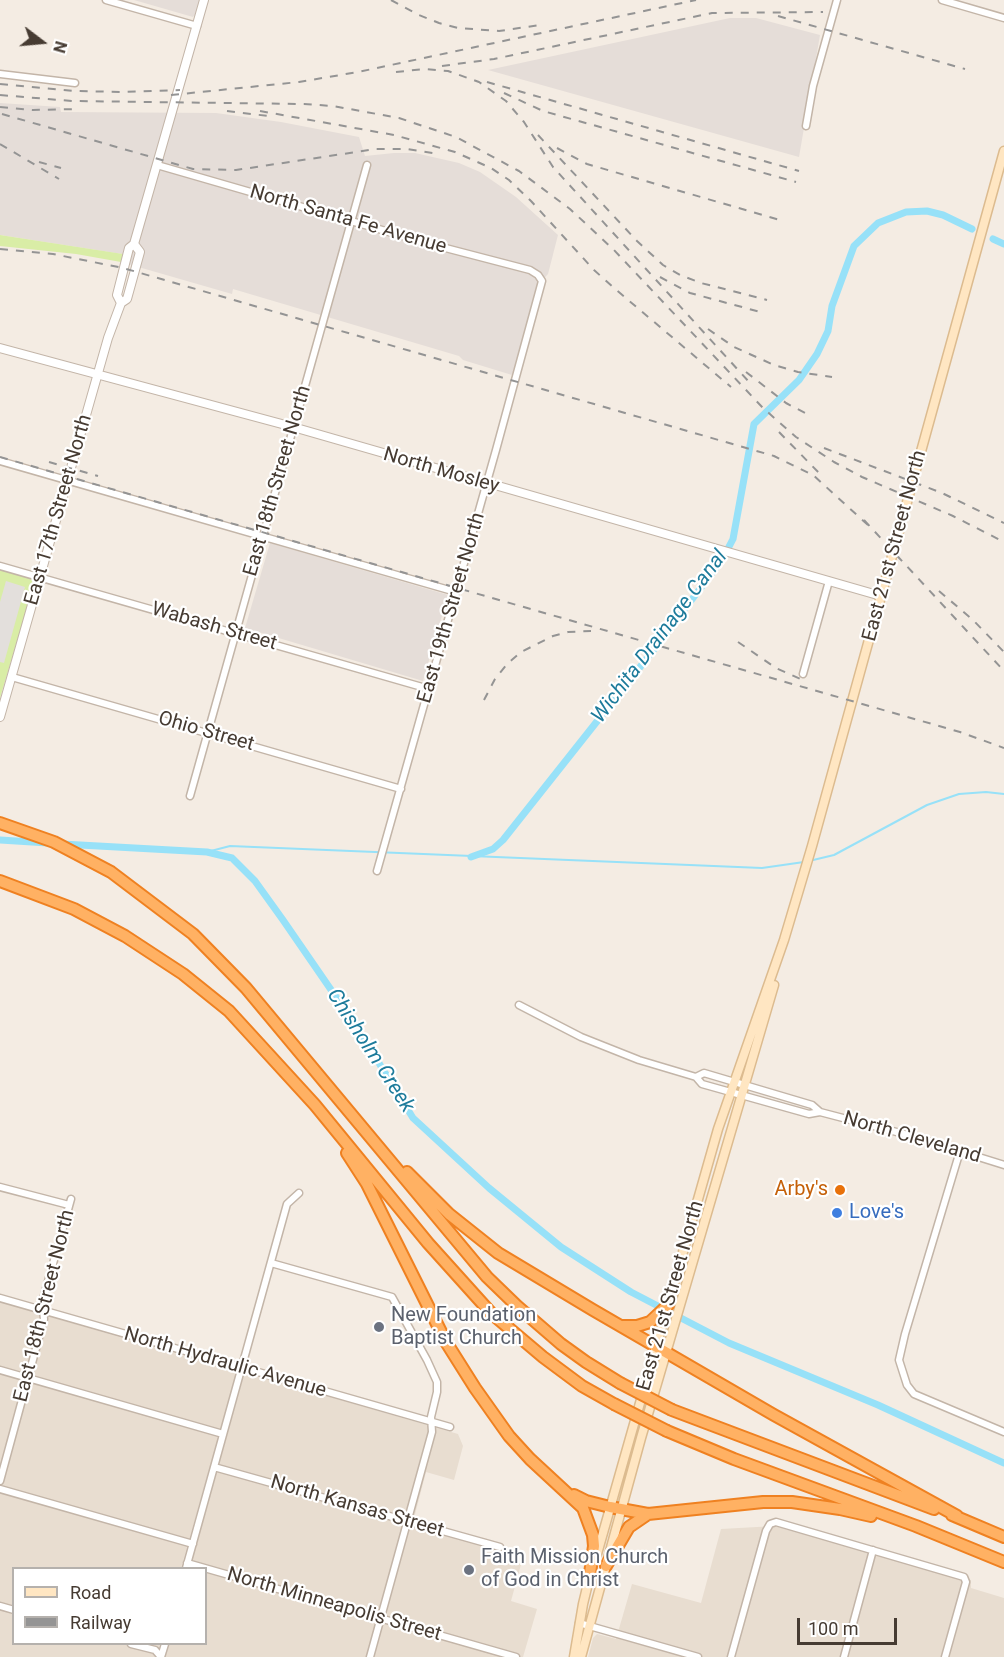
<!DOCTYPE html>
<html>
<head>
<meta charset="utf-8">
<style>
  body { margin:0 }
  #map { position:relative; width:1004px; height:1657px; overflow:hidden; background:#f4ece3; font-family:Roboto,sans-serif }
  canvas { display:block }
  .legend { position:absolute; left:12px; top:1567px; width:195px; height:78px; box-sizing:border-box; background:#fff; border:2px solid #b5b1ad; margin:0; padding:8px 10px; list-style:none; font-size:18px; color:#463b32 }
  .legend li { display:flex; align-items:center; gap:12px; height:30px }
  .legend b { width:30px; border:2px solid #b5b1ad }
  .north { position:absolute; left:12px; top:12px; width:60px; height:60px; -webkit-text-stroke:4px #fff; paint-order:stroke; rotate:106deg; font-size:16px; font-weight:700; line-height:24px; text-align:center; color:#463b32 }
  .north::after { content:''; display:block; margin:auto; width:21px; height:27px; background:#463b32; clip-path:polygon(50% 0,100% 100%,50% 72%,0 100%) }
  .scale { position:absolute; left:797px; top:1618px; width:100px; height:27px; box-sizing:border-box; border:3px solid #463b32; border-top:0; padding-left:8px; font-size:18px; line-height:21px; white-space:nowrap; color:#463b32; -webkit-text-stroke:4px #fff; paint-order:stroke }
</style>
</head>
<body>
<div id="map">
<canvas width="1004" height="1657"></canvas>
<ul class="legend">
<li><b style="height:8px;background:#ffe6c2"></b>Road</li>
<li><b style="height:8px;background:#949494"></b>Railway</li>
</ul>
<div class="north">N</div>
<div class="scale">100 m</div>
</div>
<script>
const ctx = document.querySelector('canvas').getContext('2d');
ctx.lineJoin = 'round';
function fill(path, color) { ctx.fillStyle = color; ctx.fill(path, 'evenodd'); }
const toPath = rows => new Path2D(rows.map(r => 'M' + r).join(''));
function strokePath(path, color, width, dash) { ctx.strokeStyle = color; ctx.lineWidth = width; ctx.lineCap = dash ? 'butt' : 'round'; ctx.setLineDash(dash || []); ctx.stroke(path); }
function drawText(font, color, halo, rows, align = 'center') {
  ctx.font = font + ' Roboto,sans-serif'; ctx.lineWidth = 4.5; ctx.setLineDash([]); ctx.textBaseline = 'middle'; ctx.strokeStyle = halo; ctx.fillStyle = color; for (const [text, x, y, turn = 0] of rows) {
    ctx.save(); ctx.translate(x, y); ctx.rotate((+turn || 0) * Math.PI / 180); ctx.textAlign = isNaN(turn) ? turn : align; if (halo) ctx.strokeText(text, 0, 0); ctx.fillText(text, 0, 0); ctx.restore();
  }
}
const residential = toPath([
  [0,1302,235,1371,235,1379,181,1568,14,1568,14,1644,160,1644,157,1657,0,1657],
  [248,1373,458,1434,463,1446,454,1480,426,1472,412,1526,523,1557,511,1601,537,1609,523,1657,165,1657,169,1644,206,1644,206,1568,190,1568,243,1378],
  [775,1526,971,1580,971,1588,1004,1598,1004,1657,588,1657,593,1638,597,1634,616,1639,632,1584,701,1603,721,1529]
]);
const industrial = toPath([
  [134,0,200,0,195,15,193,17],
  [730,18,756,18,820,35,799,157,488,70],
  [0,103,60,107,61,112,216,113,281,122,359,137,365,156,394,153,415,153,459,163,480,172,516,197,558,235,548,274,538,285,512,375,463,360,459,356,233,289,232,294,121,262,122,254,0,235],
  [270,543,448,595,423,681,245,628]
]);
const green = toPath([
  [0,235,123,254,121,262,76,254,0,246],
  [0,570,31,579,34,584,0,698]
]);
const parking = toPath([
  [6,581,25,587,4,663,0,662,0,602]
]);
const stream = toPath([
  [207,852,230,846,762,868,804,862],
  [809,861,834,855,927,805,959,794,986,792,1004,794]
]);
const canal = toPath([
  [993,239,1004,244],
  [0,840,48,843],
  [62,844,207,852,232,858,255,881,283,920,356,1026,413,1118,489,1188,561,1247,631,1292,729,1343,878,1405,1004,1463],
  [471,857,493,849,503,840,648,657,722,560,733,539,754,424,799,380,817,354,828,331,832,306,854,246,878,223,906,212,927,211,943,215,972,229]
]);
const minor = toPath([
  [106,0,197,26],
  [942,0,1004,18],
  [0,74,75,83],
  [806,126,813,86,837,0],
  [157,165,434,245,530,270,538,275,542,281,496,450,377,871],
  [0,461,456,592],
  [0,566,429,689],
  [803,674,829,581],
  [12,677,401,789],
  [190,796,367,165],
  [519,1005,581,1037,639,1060,696,1077,702,1084,809,1114,820,1112,908,1135,1004,1165],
  [696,1077,704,1073,812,1105,820,1112],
  [960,1151,905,1334,899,1360,907,1385,914,1394,1004,1432],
  [0,1187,69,1205],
  [271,1263,392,1297,427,1360,437,1382,437,1392,431,1417,432,1432,370,1657],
  [0,1298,450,1427],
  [0,1370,223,1434],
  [214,1467,500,1547],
  [0,1481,44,1319,42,1303,71,1199],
  [0,1489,193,1544],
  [187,1563,516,1657],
  [186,1568,287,1204,299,1193],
  [0,1606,14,1610],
  [579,1623,698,1657],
  [131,1644,155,1650,161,1657],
  [161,1657,165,1644],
  [731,1657,766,1531,770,1524,776,1522,964,1577,966,1582,945,1657],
  [844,1657,873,1550]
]);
const tertiary = toPath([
  [121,303,117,295,129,248,134,244,204,0],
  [0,348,293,427,881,596],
  [0,717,108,338,121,303,127,299,140,252,134,244]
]);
const secondary = toPath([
  [597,1554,718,1129,784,940,812,846,1004,151],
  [574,1657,583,1604,590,1575],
  [581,1657,641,1438,774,985]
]);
const motorway = toPath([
  [0,823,54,842,111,872,193,934,246,988,487,1277,517,1306,561,1344,586,1362,620,1383],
  [0,881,74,909,125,936,183,974,229,1011,315,1105,428,1243,491,1313,543,1357,582,1386,614,1404],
  [347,1153,367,1184,446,1342,475,1388,509,1436,530,1459,583,1508,593,1535,594,1546,589,1580],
  [407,1172,449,1214,498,1253,593,1310,774,1415,957,1516],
  [623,1326,637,1326,650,1322,668,1305],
  [672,1410,934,1509],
  [667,1431,734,1459,916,1526,1004,1562],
  [574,1495,586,1501,610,1507,648,1514,763,1502,792,1502,840,1509,871,1516],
  [952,1515,1004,1537],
  [606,1566,629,1527,648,1514]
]);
const rail = toPath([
  [391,0,419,15,439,23,458,28,499,31,540,25],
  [778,16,965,69],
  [442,66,494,59,712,13,823,12],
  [396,72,424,69,448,71,479,82,506,101,524,122,553,167,750,383],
  [487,82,799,171],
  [0,84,74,91,122,92,180,90],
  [504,93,543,111,796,182],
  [0,95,72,101,304,104,333,106,399,118,456,137,519,171,570,209,614,250,763,408,796,437,834,462,862,477,953,516,1004,542],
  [171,95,299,82,358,72,696,0],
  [0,107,33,110,78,109],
  [227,111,268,116],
  [260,111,394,135,455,152,491,168,509,180,531,201,594,270,614,288,731,387],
  [2,114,193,169,236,170,376,149,407,149,433,153],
  [538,135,637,241,663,265,680,275,701,283,767,300],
  [0,144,59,179],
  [557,148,587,164,780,220],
  [39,162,61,168],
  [0,249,53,254,123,268,774,456,813,475,869,526],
  [660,277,690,293,764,313],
  [708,329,734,347,774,365,798,372,832,377],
  [746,372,786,403,805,413],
  [779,432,821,475],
  [824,448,942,493,1004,523],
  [0,457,960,732,1004,748],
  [49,462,98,476],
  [864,520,1004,671],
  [939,591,973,620,1004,652],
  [738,642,776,668,805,681],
  [484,700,495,679,507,664,521,652,553,636,568,632,591,631]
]);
const motorwayBridge = toPath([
  [620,1383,672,1410],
  [614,1404,667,1431]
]);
const markers = [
  [840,1190,6,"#e8710a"],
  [837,1213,6,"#3f7fe0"],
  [379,1327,6,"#6b7280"],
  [469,1570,6,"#6b7280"]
];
const streetNames = [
  ["North Santa Fe Avenue",348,220,16],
  ["North Mosley",441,471,16],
  ["East 18th Street North",278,481,-74],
  ["East 17th Street North",59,510,-74],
  ["East 21st Street North",895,546,-75],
  ["East 19th Street North",452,608,-74],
  ["Wabash Street",214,627,16],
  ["Ohio Street",206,732,16],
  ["North Cleveland",912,1138,16],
  ["East 21st Street North",671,1296,-74],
  ["East 18th Street North",45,1306,-76],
  ["North Hydraulic Avenue",225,1363,16],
  ["North Kansas Street",357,1507,16],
  ["North Minneapolis Street",334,1605,16]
];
const foodNames = [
  ["Arby's",828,1190]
];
const shopNames = [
  ["Love's",849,1213]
];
const worshipNames = [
  ["New Foundation",391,1316],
  ["Baptist Church",391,1339],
  ["Faith Mission Church",481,1558],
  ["of God in Christ",481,1581]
];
const waterNames = [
  ["Wichita Drainage Canal",660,637,-53],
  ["Chisholm Creek",370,1051,57]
];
fill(residential, '#e8ddd0');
fill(industrial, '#e5ddd8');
fill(green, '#d9eda6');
fill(parking, '#e3dfdc');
strokePath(stream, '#97e1f8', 2);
strokePath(canal, '#97e1f8', 7);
strokePath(minor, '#c3b5a8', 9);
strokePath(tertiary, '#c3b5a8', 10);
strokePath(secondary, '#dcbb8f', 11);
strokePath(motorway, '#ef8121', 14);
strokePath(minor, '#fff', 6);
strokePath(tertiary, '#fff', 8);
strokePath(secondary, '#ffe6c2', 8);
strokePath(motorway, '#ffb163', 10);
strokePath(rail, '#949494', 2, [8, 8]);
strokePath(motorwayBridge, '#ef8121', 14, []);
strokePath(motorwayBridge, '#ffb163', 10);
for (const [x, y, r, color] of markers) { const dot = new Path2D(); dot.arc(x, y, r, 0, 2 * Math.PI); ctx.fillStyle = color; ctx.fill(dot); strokePath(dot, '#fff', 2); }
drawText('20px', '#463b32', '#fff', streetNames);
drawText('20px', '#c56008', '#fff', foodNames, 'right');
drawText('20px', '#366cbe', '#fff', shopNames, 'left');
drawText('20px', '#5b616d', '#fff', worshipNames, 'left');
drawText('italic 21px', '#1d7b9b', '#fff', waterNames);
</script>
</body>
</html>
